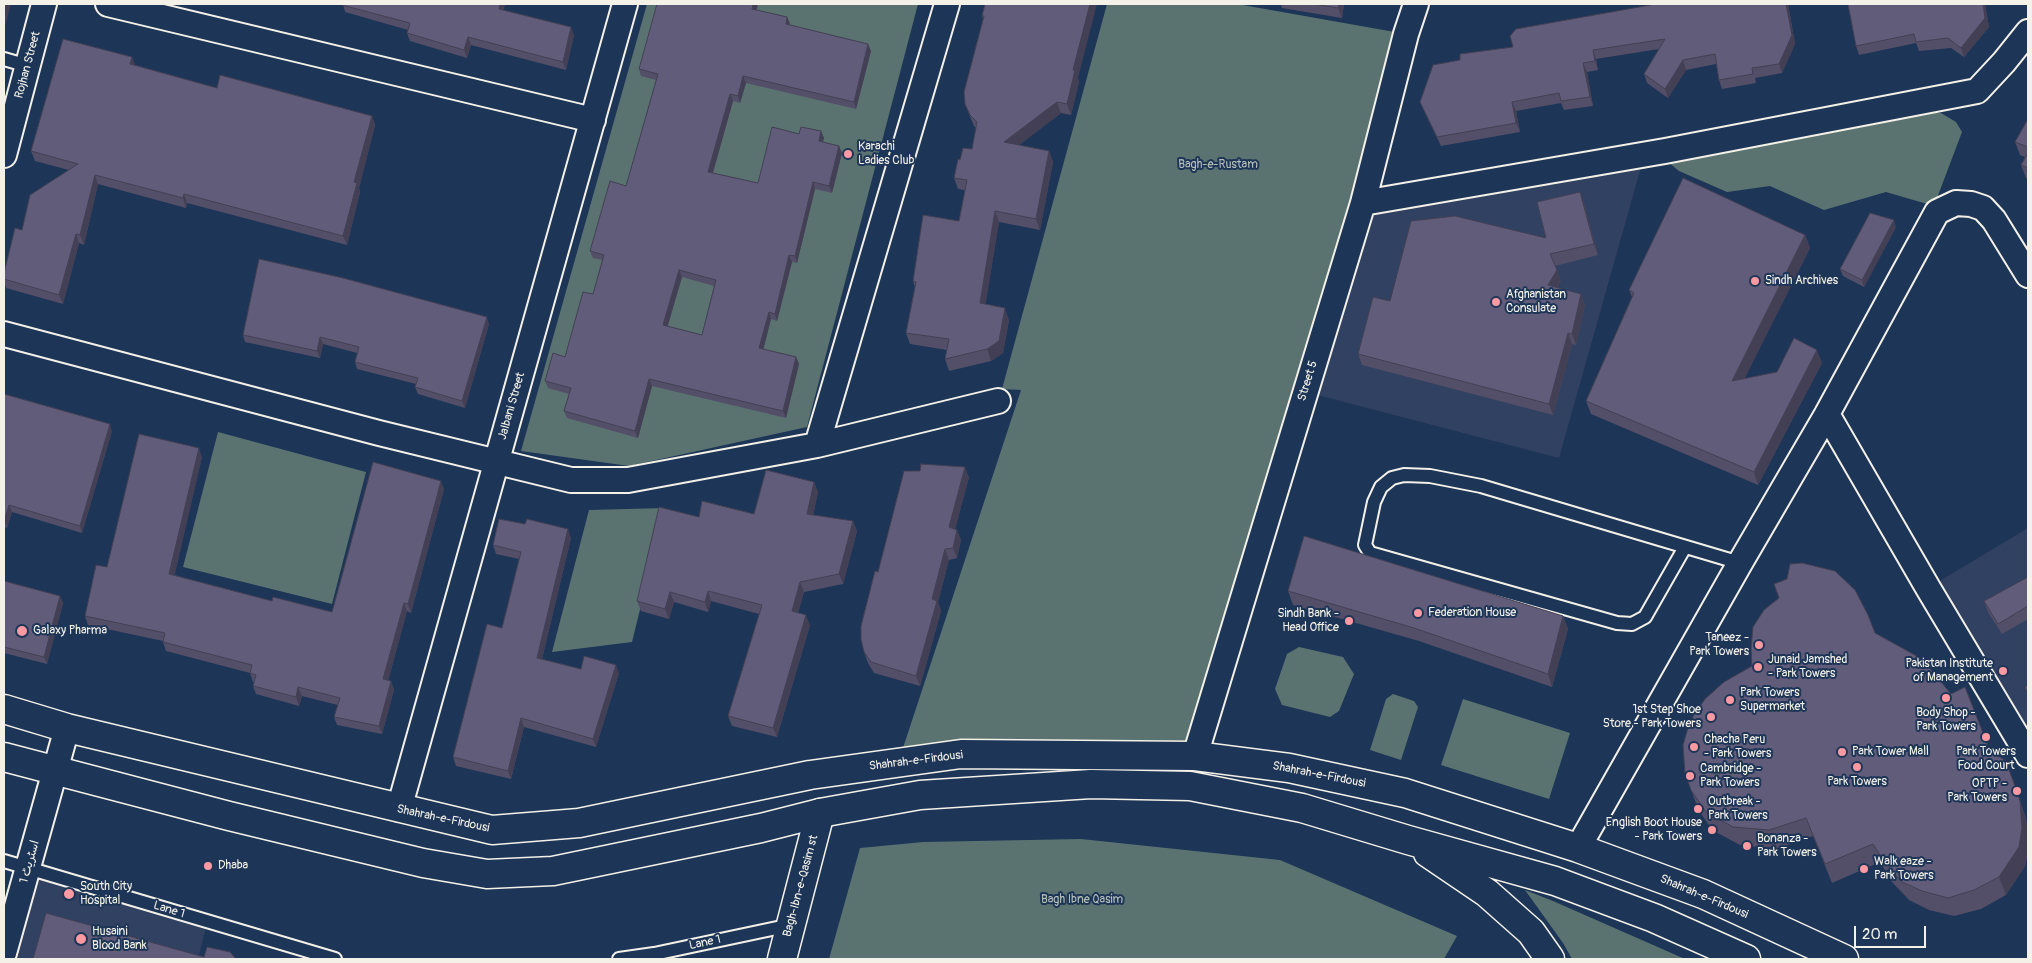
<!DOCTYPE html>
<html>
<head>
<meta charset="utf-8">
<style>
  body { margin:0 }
  #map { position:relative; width:2032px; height:963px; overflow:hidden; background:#1d3557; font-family:Pangolin,sans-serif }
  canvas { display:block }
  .frame { position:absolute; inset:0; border:5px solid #f4f1e8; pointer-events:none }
  .scale { position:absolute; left:1854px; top:926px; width:72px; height:22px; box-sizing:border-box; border:2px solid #f4f1e8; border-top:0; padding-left:6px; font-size:15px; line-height:18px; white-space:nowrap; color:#f4f1e8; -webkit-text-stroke:4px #1d3557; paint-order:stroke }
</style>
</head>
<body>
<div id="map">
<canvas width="2032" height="963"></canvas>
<div class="frame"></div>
<div class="scale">20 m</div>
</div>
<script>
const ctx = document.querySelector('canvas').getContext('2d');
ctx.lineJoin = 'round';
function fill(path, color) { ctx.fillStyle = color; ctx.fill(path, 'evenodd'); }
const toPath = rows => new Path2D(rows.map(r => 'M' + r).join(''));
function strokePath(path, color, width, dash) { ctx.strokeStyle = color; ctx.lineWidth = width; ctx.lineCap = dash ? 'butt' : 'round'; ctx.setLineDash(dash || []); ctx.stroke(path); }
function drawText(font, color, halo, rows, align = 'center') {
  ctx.font = font + ' Pangolin,"Playpen Sans Arabic",sans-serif'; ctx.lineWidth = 4; ctx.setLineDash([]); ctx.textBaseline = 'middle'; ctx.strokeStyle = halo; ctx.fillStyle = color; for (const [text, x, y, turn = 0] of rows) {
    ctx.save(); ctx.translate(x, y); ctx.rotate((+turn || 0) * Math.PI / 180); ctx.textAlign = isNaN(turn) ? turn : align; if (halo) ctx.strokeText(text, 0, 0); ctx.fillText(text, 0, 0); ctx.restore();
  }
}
const built = toPath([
  [1645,153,1559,458,1306,392,1361,206],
  [2028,528,2028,755,1928,588],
  [28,867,208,920,198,959,4,959]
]);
const green = toPath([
  [647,4,918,4,807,427,629,466,521,451],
  [1107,4,1237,4,1406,34,1195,757,898,763,1021,390,1002,389],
  [1927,113,1941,113,1956,122,1962,132,1934,206,1886,192,1824,210,1770,186,1727,192,1679,171,1668,162],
  [218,432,366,472,332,604,183,567],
  [665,508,632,642,552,652,589,510],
  [1299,647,1343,657,1354,674,1339,711,1330,717,1282,705,1275,689,1287,654],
  [1393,694,1414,701,1418,707,1401,760,1370,750,1386,699],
  [1463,699,1570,733,1549,799,1441,765],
  [1081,839,1280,860,1457,936,1444,959,829,959,860,848,923,842],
  [1525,890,1553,901,1685,959,1572,959,1563,943]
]);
const service = toPath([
  [4,59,28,66],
  [1685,547,1645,617,1632,624,1617,623,1370,553,1365,545,1374,502,1381,487,1392,478,1404,475,1430,476,1481,486,1740,563],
  [4,861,335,959],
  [619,959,654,954,791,925]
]);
const minor = toPath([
  [108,4,593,120],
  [4,155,44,4],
  [1363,203,1665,151,1977,91,2004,62,2028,32],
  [4,334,379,433,571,480,628,480,817,445,998,401],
  [1827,414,1928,588,2028,755],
  [817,445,947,4],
  [1195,756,1363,203,1406,34,1416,4],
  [399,809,625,4],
  [1578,848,1740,563,1827,414,1937,212,1956,203,1971,204,1983,208,1994,220,2028,275],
  [4,953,67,728]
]);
const tertiary = toPath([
  [782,959,820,813]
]);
const primary = toPath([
  [4,709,67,728,492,830,579,823,810,775,961,754,1195,756,1289,768,1405,793,1578,848,1703,894,1844,959],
  [4,757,229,816,423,863,487,874,553,871,761,828,820,813,920,795,1091,784,1190,786,1302,808,1408,840,1555,881,1654,918,1746,959],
  [1428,853,1487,893,1531,932,1550,959]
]);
const wall = toPath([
  [343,4,505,4,503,10,574,35,566,70,471,45,467,58,410,41,407,33,408,30,345,12],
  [985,4,1078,78,1079,82,1071,115,1061,113,1019,145,1049,151,1053,162,1040,230,999,222,985,305,1009,320,1003,353,991,361,949,371,945,359,947,350,910,344,906,333,915,287,913,281,959,221,965,190,958,189,954,178,960,160,972,149,976,128,974,126,965,104,983,19,982,16],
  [1281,4,1344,4,1342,18,1282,8],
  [1656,4,1788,4,1795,44,1782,73,1755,78,1756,83,1722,89,1719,80,1716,64,1686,70,1668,98,1647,83,1644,74,1659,49,1596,59,1598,70,1587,72,1593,106,1564,110,1561,103,1516,111,1520,132,1441,146,1424,111,1420,102,1460,60,1513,47],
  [1848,4,1985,4,1989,27,1964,57,1951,48,1919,51,1916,43,1859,55,1856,46],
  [756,10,787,17,790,24,790,25,871,51,856,109,746,83,740,103,733,101,713,173,758,183,799,134,821,131,824,138,823,142,839,146,842,153,832,193,815,189,797,263,792,262,777,321,771,319,763,349,796,357,799,364,786,418,652,386,638,438,567,418,564,411,569,394,548,388,545,381,565,357,593,294,602,260,593,258,590,251,626,186,656,80,641,76,639,69],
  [682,277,714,286,702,335,667,326],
  [135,65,217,88,372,116,375,125,359,188,360,192,347,245,187,203,186,208,98,184,84,245,79,243,63,304,6,288,4,282,4,273,22,230,69,170,35,161,31,151],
  [2028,119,2028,179,2026,178,2021,165,2025,157,2020,155,2015,142],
  [1580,192,1584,203,1598,255,1555,266,1561,281,1557,288,1581,294,1585,305,1576,345,1572,344,1553,415,1362,365,1358,354,1390,301,1546,238],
  [1896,227,1864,287,1843,276,1840,269],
  [1805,235,1810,248,1744,379,1822,363,1758,485,1591,414,1586,401,1632,297,1629,290],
  [489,324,465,408,418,394,415,387,416,384,357,369,355,362,357,353,323,344,320,358,245,342,243,335],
  [4,394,112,431,82,533,12,512,7,528,4,527],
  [202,457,174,575,272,601,332,612,444,489,411,613,407,611,388,681,391,681,394,690,382,734,337,725,334,717,338,705,302,696,299,706,256,694,253,686,254,682,253,682,250,673,166,651,163,642,163,641,88,625,85,616,107,567],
  [920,471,969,477,955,529,957,530,961,540,957,558,949,560,938,602,941,611,920,686,874,673,868,663,864,652,878,572],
  [814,482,818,492,813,515,853,521,857,531,843,584,804,592,798,613,810,625,777,737,732,726,728,716,759,614,711,601,708,612,674,602,669,619,641,611,637,601,699,517,754,514],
  [571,538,542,659,581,669,619,673,596,747,524,727,511,779,456,766,453,757,502,628,519,559,496,554,493,545],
  [2028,577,2028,619,2002,634,1988,612,1984,601],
  [4,581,60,596,63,603,47,664,4,653],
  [1288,591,1563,616,1568,629,1552,687,1419,641,1293,605],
  [1875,633,1990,751,2013,779,2026,819,2028,837,2028,851,2025,866,2006,895,1981,909,1954,916,1929,910,1909,900,1892,882,1880,862,1832,883,1813,836,1776,849,1740,845,1712,830,1698,809,1685,773]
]);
const shadedWall = toPath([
  [6,4,11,4,4,30,4,12],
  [500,4,505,4,502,17,499,9],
  [753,4,758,4,755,16,752,9],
  [1090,4,1097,4,1078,78,1079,82,1071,115,1067,104,1073,70],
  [1339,4,1344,4,1342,18,1338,8],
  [1786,4,1788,4,1795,44,1782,73,1779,64],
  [1983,4,1985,4,1989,27,1964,57,1961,48],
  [787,17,790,24,788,31,786,24],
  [571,27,574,35,566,70,563,62],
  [468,37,471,45,467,58,464,50],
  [868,44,871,51,856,109,854,102],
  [1593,50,1596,59,1598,70,1595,61],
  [132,57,136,67,130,64],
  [1683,60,1686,70,1668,98,1665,89],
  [1583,63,1587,72,1593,106,1590,97],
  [743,76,746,83,740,103,738,96],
  [730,94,733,101,711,179,708,172],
  [1057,102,1061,113,1008,154,1004,142],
  [1512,102,1516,111,1520,132,1516,123],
  [372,116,375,125,359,188,360,192,347,245,343,236,354,182],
  [821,131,824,138,821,148,819,141],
  [839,146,842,153,832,193,829,186],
  [1049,151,1053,162,1040,230,1036,219],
  [95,175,98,184,84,245,80,235],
  [813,182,815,189,797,263,795,256],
  [1580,192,1584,203,1598,255,1594,244],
  [184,194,187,203,186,208,183,198],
  [995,211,999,222,984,315,980,303],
  [1894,220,1896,227,1864,287,1862,280],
  [76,234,79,243,63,304,59,295],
  [1805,235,1810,248,1737,394,1732,381],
  [789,255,792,262,777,321,775,314],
  [679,270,682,277,666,332,663,325],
  [1557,270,1561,281,1552,296,1548,285],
  [1581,294,1585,305,1576,345,1572,334],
  [1005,308,1009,320,1003,353,991,361,987,349],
  [769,312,771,319,762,355,759,348],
  [487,317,489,324,465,408,462,401],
  [1568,333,1572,344,1553,415,1549,404],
  [320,337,323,344,320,358,317,351],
  [1817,350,1822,363,1758,485,1754,472],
  [796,357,799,364,786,418,783,411],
  [649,379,652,386,638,438,635,431],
  [110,424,112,431,82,533,80,526],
  [199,448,202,457,173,583,169,574],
  [965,467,969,477,953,538,949,527],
  [441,481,444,489,411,613,408,604],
  [814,482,818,492,811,524,807,514],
  [9,505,12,512,7,528,4,521],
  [853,521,857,531,843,584,839,574],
  [568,529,571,538,540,667,537,658],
  [957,530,961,540,957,558,953,548],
  [945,549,949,560,938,602,941,611,920,686,916,676,932,599],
  [800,582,804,592,796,621,792,611],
  [708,591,711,601,708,612,705,602],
  [670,592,674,602,669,619,665,609],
  [60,596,63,603,47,664,44,657],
  [404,603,407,611,386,688,383,679],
  [806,615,810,625,777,737,773,728],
  [1563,616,1568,629,1552,687,1548,674],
  [616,665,619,673,596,747,593,739],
  [391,681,394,690,382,734,379,726],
  [298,687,302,696,299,706,296,697],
  [521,718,524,727,511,779,508,771],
  [2006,761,2026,819,2028,837,2028,851,2025,866,2006,895,1999,877]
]);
const building = toPath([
  [4,4,6,4,4,12,4,4],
  [343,4,500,4,499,9,571,27,563,62,468,37,464,50,407,33,410,23,342,5,343,4],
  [657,4,753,4,752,9,787,17,786,24,868,44,854,102,743,76,738,96,730,94,708,172,758,183,772,127,799,134,801,127,821,131,819,141,839,146,829,186,813,182,795,256,789,255,775,314,769,312,759,348,796,357,783,411,649,379,635,431,564,411,571,388,545,381,553,353,565,357,583,292,593,294,604,255,590,251,610,181,626,186,658,74,639,69,657,4],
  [679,270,716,280,702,335,663,325,679,270],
  [985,4,1090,4,1073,70,1075,70,1067,104,1057,102,1004,142,1049,151,1036,219,995,211,980,303,1005,308,999,341,987,349,945,359,949,339,906,333,916,282,913,281,923,215,959,221,967,180,954,178,958,159,960,160,963,148,972,149,977,122,970,115,965,104,964,92,984,16,982,16,985,4],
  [1313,4,1339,4,1338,8,1313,4],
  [1656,4,1786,4,1792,35,1779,64,1752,68,1753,74,1719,80,1715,54,1683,60,1665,89,1644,74,1665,39,1593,50,1595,61,1583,63,1590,97,1561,101,1559,93,1512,102,1516,123,1437,137,1420,102,1433,65,1460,60,1460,54,1513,47,1510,36,1516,29,1656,4],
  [1848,4,1983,4,1985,18,1961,48,1948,38,1916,42,1914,34,1856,46,1848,4],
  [63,39,132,57,130,64,217,88,220,75,372,116,354,182,357,183,343,236,184,194,183,198,95,175,80,235,76,234,59,295,4,279,4,273,15,228,22,230,30,195,78,164,31,151,63,39],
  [2028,119,2028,147,2015,142,2028,119],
  [2028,153,2028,168,2021,165,2028,153],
  [1683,178,1805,235,1732,381,1777,372,1794,338,1817,350,1754,472,1586,401,1634,293,1629,290,1683,178],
  [1580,192,1594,244,1550,254,1557,270,1548,285,1581,294,1572,334,1568,333,1549,404,1358,354,1373,297,1390,301,1411,221,1455,216,1546,238,1537,202,1580,192],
  [1870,213,1894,220,1862,280,1840,269,1870,213],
  [259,259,343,278,487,317,462,401,415,387,418,378,355,362,359,347,320,337,317,351,243,335,259,259],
  [4,394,110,424,80,526,9,505,4,521,4,394],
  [139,434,199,448,169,574,272,601,273,597,332,612,373,462,441,481,408,604,404,603,383,679,391,681,379,726,334,717,340,698,298,687,296,697,253,686,256,675,250,673,252,665,163,642,165,633,85,616,96,565,107,567,139,434],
  [921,464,965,467,949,527,957,530,953,548,945,549,932,599,937,601,916,676,871,662,864,652,861,639,861,626,875,571,878,572,904,471,920,471,921,464],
  [766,470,814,482,807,514,853,521,839,574,800,582,792,611,806,615,773,728,728,716,762,605,708,591,705,602,670,592,665,609,637,601,659,507,699,517,702,501,754,514,766,470],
  [499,519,525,524,527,519,568,529,537,658,581,669,584,656,616,665,593,739,521,718,508,771,453,757,487,624,502,628,521,552,493,545,499,519],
  [1304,536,1563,616,1548,674,1414,628,1288,591,1304,536],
  [1802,563,1835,571,1855,590,1868,615,1875,633,1922,659,1951,694,1965,687,1990,751,2006,761,2020,801,2022,828,2019,847,1999,877,1974,890,1948,898,1922,891,1902,882,1886,864,1873,844,1825,864,1806,818,1769,830,1733,827,1705,811,1691,790,1685,773,1683,745,1690,721,1705,699,1724,682,1752,666,1751,649,1753,627,1764,610,1779,598,1774,584,1787,579,1790,564,1802,563],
  [2028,577,2028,606,1998,624,1984,601,2028,577],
  [4,581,60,596,44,657,4,647,4,581],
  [2028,685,2028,693,2025,687,2028,685],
  [46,913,204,957,207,947,230,952,236,959,33,959,46,913]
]);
const markers = [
  [848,154,5,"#ff9aa2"],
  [1755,281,5,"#ff9aa2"],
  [1496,302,5,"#ff9aa2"],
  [1418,613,5,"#ff9aa2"],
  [1349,621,5,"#ff9aa2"],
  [22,631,6,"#ff9aa2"],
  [1759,645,5,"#ff9aa2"],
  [1758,667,5,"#ff9aa2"],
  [2003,671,5,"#ff9aa2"],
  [1946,698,5,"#ff9aa2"],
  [1730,700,5,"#ff9aa2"],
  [1711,717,5,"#ff9aa2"],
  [1986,737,5,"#ff9aa2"],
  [1694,747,5,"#ff9aa2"],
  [1842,752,5,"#ff9aa2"],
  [1857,767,5,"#ff9aa2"],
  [1690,776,5,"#ff9aa2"],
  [2017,791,5,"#ff9aa2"],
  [1698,809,5,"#ff9aa2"],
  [1712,830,5,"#ff9aa2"],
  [1747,846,5,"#ff9aa2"],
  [208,866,5,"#ff9aa2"],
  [1864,869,5,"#ff9aa2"],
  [69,894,6,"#ff9aa2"],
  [81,939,6,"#ff9aa2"]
];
const streetNames = [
  ["Rojhan Street",28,65,-75],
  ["Street 5",1308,381,-73],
  ["Jalbani Street",512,406,-74],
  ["Shahrah-e-Firdousi",916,761,-7],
  ["Shahrah-e-Firdousi",1319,775,11],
  ["Shahrah-e-Firdousi",443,819,12],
  ["اسٹریٹ 1",30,862,-74],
  ["Bagh-Ibn-e-Qasim st",801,886,-75],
  ["Shahrah-e-Firdousi",1704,897,23],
  ["Lane 1",169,910,17],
  ["Lane 1",705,943,-12]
];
const poiNames = [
  ["Karachi",858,147],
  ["Ladies Club",858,161],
  ["Sindh Archives",1765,281],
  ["Afghanistan",1506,295],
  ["Consulate",1506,309],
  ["Federation House",1428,613],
  ["Sindh Bank -",1339,614,"right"],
  ["Head Office",1339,628,"right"],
  ["Galaxy Pharma",33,631],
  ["Taneez -",1749,638,"right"],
  ["Park Towers",1749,652,"right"],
  ["Junaid Jamshed",1768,660],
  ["- Park Towers",1768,674],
  ["Pakistan Institute",1993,664,"right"],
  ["of Management",1993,678,"right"],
  ["Park Towers",1740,693],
  ["Supermarket",1740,707],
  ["1st Step Shoe",1701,710,"right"],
  ["Store - Park Towers",1701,724,"right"],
  ["Body Shop -",1946,713,"center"],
  ["Park Towers",1946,727,"center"],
  ["Chacha Peru",1704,740],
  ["- Park Towers",1704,754],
  ["Park Tower Mall",1852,752],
  ["Park Towers",1986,752,"center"],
  ["Food Court",1986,766,"center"],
  ["Cambridge -",1700,769],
  ["Park Towers",1700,783],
  ["Park Towers",1857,782,"center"],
  ["OPTP -",2007,784,"right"],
  ["Park Towers",2007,798,"right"],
  ["Outbreak -",1708,802],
  ["Park Towers",1708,816],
  ["English Boot House",1702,823,"right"],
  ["- Park Towers",1702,837,"right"],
  ["Bonanza -",1757,839],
  ["Park Towers",1757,853],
  ["Walk eaze -",1874,862],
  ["Park Towers",1874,876],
  ["Dhaba",218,866],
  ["South City",80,887],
  ["Hospital",80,901],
  ["Husaini",92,932],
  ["Blood Bank",92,946]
];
const parkNames = [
  ["Bagh-e-Rustam",1218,165],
  ["Bagh Ibne Qasim",1082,900]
];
fill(built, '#314161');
fill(green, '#5a7370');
strokePath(service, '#f4f1e8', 16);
strokePath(minor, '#f4f1e8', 28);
strokePath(tertiary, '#f4f1e8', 31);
strokePath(primary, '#f4f1e8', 31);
strokePath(service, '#1d3557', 12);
strokePath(minor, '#1d3557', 24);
strokePath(tertiary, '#1d3557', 28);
strokePath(primary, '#1d3557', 28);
fill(wall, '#534f68');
fill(shadedWall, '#434055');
fill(building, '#605c79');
strokePath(building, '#434055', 1);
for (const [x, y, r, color] of markers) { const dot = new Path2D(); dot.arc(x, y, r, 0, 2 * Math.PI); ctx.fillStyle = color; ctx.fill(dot); strokePath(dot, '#1d3557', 2); }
drawText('12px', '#f4f1e8', '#1d3557', streetNames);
drawText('12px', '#f4f1e8', '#1d3557', poiNames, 'left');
drawText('12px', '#b6bfb8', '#1d3557', parkNames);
</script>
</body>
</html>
